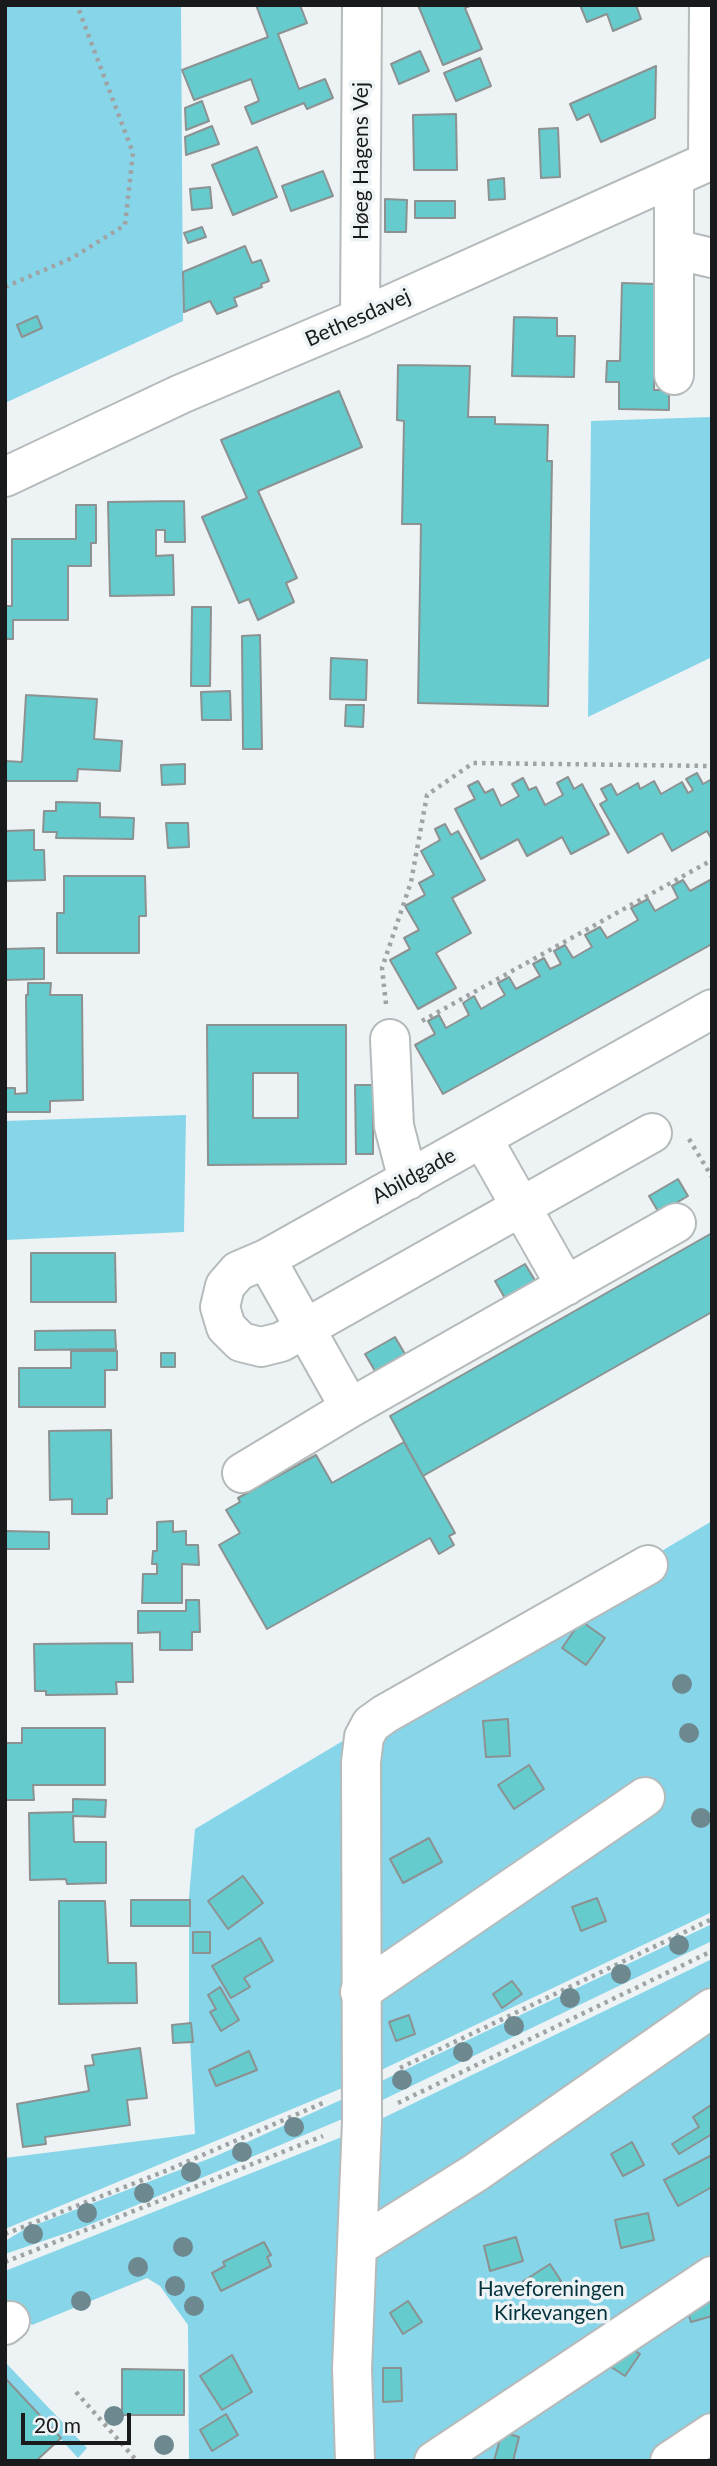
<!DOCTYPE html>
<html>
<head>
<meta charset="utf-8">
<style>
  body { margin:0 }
  #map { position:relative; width:717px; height:2466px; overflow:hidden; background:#edf2f4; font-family:Lato,sans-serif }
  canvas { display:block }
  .frame { position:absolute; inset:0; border:7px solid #181a1b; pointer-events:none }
  .scale { position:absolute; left:21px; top:2413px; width:110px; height:32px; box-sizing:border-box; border:4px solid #181a1b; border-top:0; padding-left:9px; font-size:21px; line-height:24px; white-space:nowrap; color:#181a1b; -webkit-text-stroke:5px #edf2f4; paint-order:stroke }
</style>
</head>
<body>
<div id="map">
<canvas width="717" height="2466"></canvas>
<div class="frame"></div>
<div class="scale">20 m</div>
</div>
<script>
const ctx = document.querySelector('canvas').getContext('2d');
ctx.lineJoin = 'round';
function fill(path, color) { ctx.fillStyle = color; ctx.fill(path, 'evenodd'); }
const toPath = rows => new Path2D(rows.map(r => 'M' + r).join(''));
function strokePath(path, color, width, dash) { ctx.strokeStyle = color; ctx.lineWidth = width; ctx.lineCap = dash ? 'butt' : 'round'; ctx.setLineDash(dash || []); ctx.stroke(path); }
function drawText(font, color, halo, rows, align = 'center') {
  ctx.font = font + ' Lato,sans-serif'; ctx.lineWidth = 7; ctx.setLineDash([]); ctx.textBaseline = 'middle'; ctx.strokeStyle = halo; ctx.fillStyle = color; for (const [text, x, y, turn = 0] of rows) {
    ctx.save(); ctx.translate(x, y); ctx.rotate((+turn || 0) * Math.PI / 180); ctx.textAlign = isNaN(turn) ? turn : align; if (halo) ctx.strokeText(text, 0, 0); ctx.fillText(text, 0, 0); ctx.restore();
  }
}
const green = toPath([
  [5,5,181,5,183,321,5,403],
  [712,417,712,657,588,717,591,421],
  [186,1115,184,1232,5,1240,5,1121],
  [712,1521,712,1912,352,2084,5,2229,5,2158,195,2134,189,2020,189,1897,195,1829],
  [712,1924,712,1941,372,2105,371,2086],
  [712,1959,712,2461,189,2461,188,2325,160,2286,147,2278,32,2325,5,2298,5,2271,352,2133],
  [352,2095,352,2115,84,2227,5,2254,5,2241,25,2229,216,2156],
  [5,2362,87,2448,78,2458,5,2378]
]);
const building = toPath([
  [256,5,300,5,307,23,278,34,299,89,325,79,333,98,307,109,304,103,252,124,245,107,259,101,251,79,194,100,182,70,268,37,256,5],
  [418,5,472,5,465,8,482,49,443,65,418,5],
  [580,5,636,5,641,19,613,31,607,14,587,22,580,5],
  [420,51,429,71,399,84,391,64,420,51],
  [480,58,491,86,456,101,444,73,480,58],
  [656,66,655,118,601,142,589,114,577,120,570,104,656,66],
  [202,101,209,121,186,130,185,108,202,101],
  [456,114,457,170,414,170,413,115,456,114],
  [212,126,219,144,186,155,185,137,212,126],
  [558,128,560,177,541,178,539,129,558,128],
  [257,147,277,197,233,215,212,165,257,147],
  [323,171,333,196,291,211,282,186,323,171],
  [504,178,505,199,489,200,488,180,504,178],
  [210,187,212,208,192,210,190,189,210,187],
  [385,199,407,200,406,232,385,232,385,199],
  [415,201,455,201,455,218,415,218,415,201],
  [202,227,206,237,188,243,184,233,202,227],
  [245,246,252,263,261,260,269,281,261,284,262,287,234,298,237,306,217,314,210,301,184,312,183,272,245,246],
  [622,283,656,284,654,390,669,390,669,410,619,409,619,382,606,382,607,361,620,361,622,283],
  [37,316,42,328,22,337,17,325,37,316],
  [514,317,557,318,557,336,575,336,574,377,512,376,514,317],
  [398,365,470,366,468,417,495,417,495,424,548,425,547,461,552,461,548,706,418,703,421,524,402,524,404,421,397,420,398,365],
  [339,391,362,447,258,491,297,578,286,583,294,602,258,620,249,599,239,603,202,517,247,498,221,440,339,391],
  [184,501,185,542,165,542,165,530,156,530,156,556,173,555,174,595,110,596,108,502,184,501],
  [76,505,96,505,96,543,91,543,91,566,68,566,68,620,13,620,13,639,5,639,5,606,12,606,12,539,76,539,76,505],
  [192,607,211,607,210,686,191,686,192,607],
  [260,635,262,749,243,749,242,636,260,635],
  [331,658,367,660,366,700,330,699,331,658],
  [230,691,231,720,202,720,201,692,230,691],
  [26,695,97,699,94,739,122,741,120,771,78,769,77,781,5,781,5,761,22,762,26,695],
  [346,705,364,705,363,727,345,726,346,705],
  [185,764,185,784,162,785,161,765,185,764],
  [697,773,703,784,712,779,712,840,707,831,672,851,662,833,628,853,600,804,607,800,601,789,611,784,617,795,638,783,640,789,654,781,661,794,682,782,688,793,693,790,686,779,697,773],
  [568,777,574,789,582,784,609,834,571,854,562,837,527,856,518,839,481,859,455,809,475,799,468,786,478,781,485,793,493,789,501,806,519,796,512,784,523,778,529,790,536,787,545,805,563,795,557,783,568,777],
  [56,802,100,803,100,817,134,818,133,839,56,838,57,832,43,832,44,811,56,811,56,802],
  [166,823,188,823,189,847,168,848,166,823],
  [445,824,451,835,458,831,485,880,452,898,471,933,436,953,456,988,418,1009,390,960,410,949,404,938,419,930,405,906,425,895,419,883,434,875,421,851,440,840,435,829,445,824],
  [34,830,34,850,44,850,45,880,5,881,5,831,34,830],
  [64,876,145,876,146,916,139,916,139,953,57,953,57,913,64,913,64,876],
  [712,879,712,944,443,1094,415,1045,435,1034,428,1021,439,1015,446,1028,469,1015,463,1003,474,996,481,1009,505,995,498,983,509,977,516,989,540,976,533,964,544,958,550,969,561,964,554,951,565,945,573,958,592,947,585,935,600,927,607,938,638,920,631,908,648,899,655,911,678,898,672,886,683,880,690,891,712,879],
  [44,948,44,979,5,980,5,949,44,948],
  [28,983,51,983,50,995,82,995,83,1100,50,1101,50,1112,5,1112,5,1088,15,1088,15,1094,27,1093,26,995,28,995,28,983],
  [207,1025,346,1025,346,1164,208,1165,207,1025],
  [253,1073,298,1073,298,1118,253,1118,253,1073],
  [355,1085,373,1085,373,1154,356,1154,355,1085],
  [678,1179,688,1196,659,1213,649,1196,678,1179],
  [712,1233,712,1312,423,1476,390,1416,712,1233],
  [31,1253,115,1253,116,1302,31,1302,31,1253],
  [525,1264,536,1282,506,1300,495,1281,525,1264],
  [115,1330,116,1349,35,1350,35,1331,115,1330],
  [395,1337,405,1354,375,1371,365,1354,395,1337],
  [71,1351,117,1351,117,1370,105,1370,105,1407,19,1407,19,1368,71,1368,71,1351],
  [161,1353,175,1353,175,1367,161,1367,161,1353],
  [111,1430,112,1498,107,1499,107,1514,72,1514,72,1499,50,1500,49,1431,111,1430],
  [404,1442,455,1533,449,1536,454,1545,439,1554,430,1538,267,1629,219,1545,240,1533,226,1510,240,1502,238,1498,316,1455,332,1483,404,1442],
  [173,1521,173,1532,186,1531,186,1545,198,1545,199,1565,182,1564,182,1603,142,1603,143,1574,157,1574,157,1564,152,1564,153,1551,157,1551,157,1522,173,1521],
  [5,1531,49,1532,49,1549,5,1549,5,1531],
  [186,1600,199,1600,200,1632,192,1632,192,1650,160,1650,160,1632,138,1633,138,1611,186,1611,186,1600],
  [581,1621,605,1638,586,1665,562,1648,581,1621],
  [132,1643,133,1682,116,1682,117,1694,46,1695,46,1691,35,1691,34,1644,132,1643],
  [508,1719,510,1756,486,1757,483,1721,508,1719],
  [22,1728,105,1728,105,1785,33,1785,34,1800,5,1800,5,1743,22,1743,22,1728],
  [529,1765,544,1789,514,1809,498,1785,529,1765],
  [73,1799,106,1800,105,1817,73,1816,74,1842,106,1842,106,1883,67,1884,66,1879,30,1880,29,1813,73,1812,73,1799],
  [429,1838,442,1862,403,1883,390,1859,429,1838],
  [243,1876,263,1903,228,1929,208,1901,243,1876],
  [597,1898,606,1921,581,1931,572,1907,597,1898],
  [131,1900,190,1900,190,1926,131,1926,131,1900],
  [59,1901,105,1901,108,1963,136,1963,137,2003,59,2004,59,1901],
  [193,1932,210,1932,210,1953,193,1953,193,1932],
  [260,1938,273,1961,244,1978,250,1987,231,1998,212,1966,260,1938],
  [512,1981,522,1994,502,2008,493,1994,512,1981],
  [220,1987,239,2020,221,2031,210,2012,216,2009,208,1995,220,1987],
  [409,2015,415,2034,396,2041,389,2022,409,2015],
  [191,2023,193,2042,173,2043,172,2025,191,2023],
  [140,2048,147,2098,127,2100,130,2125,45,2137,46,2144,23,2147,17,2104,89,2091,85,2066,94,2065,92,2055,140,2048],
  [249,2051,257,2070,216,2086,209,2070,249,2051],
  [711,2105,712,2134,679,2154,672,2144,699,2127,693,2117,711,2105],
  [632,2142,644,2165,623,2176,611,2154,632,2142],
  [712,2155,712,2187,678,2206,664,2180,712,2155],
  [648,2213,654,2240,621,2248,615,2220,648,2213],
  [516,2237,523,2261,490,2271,484,2246,516,2237],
  [264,2242,271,2255,267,2257,271,2266,221,2291,212,2273,225,2266,223,2262,264,2242],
  [550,2264,561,2281,532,2298,522,2282,550,2264],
  [712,2291,712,2316,691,2322,686,2305,712,2291],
  [408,2301,422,2322,403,2334,390,2313,408,2301],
  [622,2343,640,2354,625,2376,602,2361,622,2343],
  [232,2355,252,2392,222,2410,200,2376,232,2355],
  [383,2368,401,2368,402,2401,383,2402,383,2368],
  [122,2369,184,2370,184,2415,122,2415,122,2369],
  [5,2378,61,2438,36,2461,5,2461,5,2378],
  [226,2414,238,2435,212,2451,200,2430,226,2414],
  [502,2432,519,2437,513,2461,494,2461,502,2432]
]);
const path = toPath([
  [5,287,72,258,125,225,133,153,77,5],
  [386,1004,382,968,411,882,427,795,473,763,712,766],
  [422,1021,712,860],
  [689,1139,712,1177],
  [400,2068,712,1919],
  [398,2103,712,1951],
  [5,2234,168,2170,325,2102],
  [5,2262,323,2136],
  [76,2392,137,2461]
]);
const minor = toPath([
  [708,161,709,5],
  [674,249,712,258],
  [360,318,362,5],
  [674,375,674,177],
  [5,477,181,394,360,318,712,160],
  [390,1039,394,1126,408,1180],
  [652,1133,281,1342,261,1347,241,1342,226,1327,220,1307,225,1286,238,1271,266,1259,712,1009],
  [482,1138,566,1286],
  [266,1259,350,1408],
  [242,1473,350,1408,676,1223],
  [360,1992,645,1797],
  [357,2247,475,2173,712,2008],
  [5,2325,10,2321],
  [355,2461,352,2369,362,2121,361,1762,364,1737,371,1724,385,1714,648,1565],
  [434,2461,712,2276],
  [670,2461,712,2433]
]);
const trees = [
  [682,1684],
  [689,1733],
  [701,1818],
  [679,1945],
  [621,1974],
  [570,1998],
  [514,2026],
  [463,2052],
  [402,2080],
  [294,2127],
  [242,2152],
  [191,2172],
  [144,2193],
  [87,2213],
  [33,2234],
  [183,2247],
  [138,2267],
  [175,2286],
  [81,2301],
  [194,2306],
  [114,2416],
  [164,2445]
];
const streetNames = [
  ["Høeg Hagens Vej",361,161,-90],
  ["Bethesdavej",358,318,-24],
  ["Abildgade",414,1176,-29]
];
const parkNames = [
  ["Haveforeningen",551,2289],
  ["Kirkevangen",551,2313]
];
fill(green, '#86d5e8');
fill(building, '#66cbcc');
strokePath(building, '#8c9191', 2);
strokePath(minor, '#b5babb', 42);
strokePath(path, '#9fa3a4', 4.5, [3.5, 5]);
strokePath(minor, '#fff', 38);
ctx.fillStyle = '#6d898f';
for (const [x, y] of trees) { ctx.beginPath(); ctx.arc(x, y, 10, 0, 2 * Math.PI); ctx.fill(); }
drawText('21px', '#181a1b', '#edf2f4', streetNames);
drawText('21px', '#04333d', '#edf2f4', parkNames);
</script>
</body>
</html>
